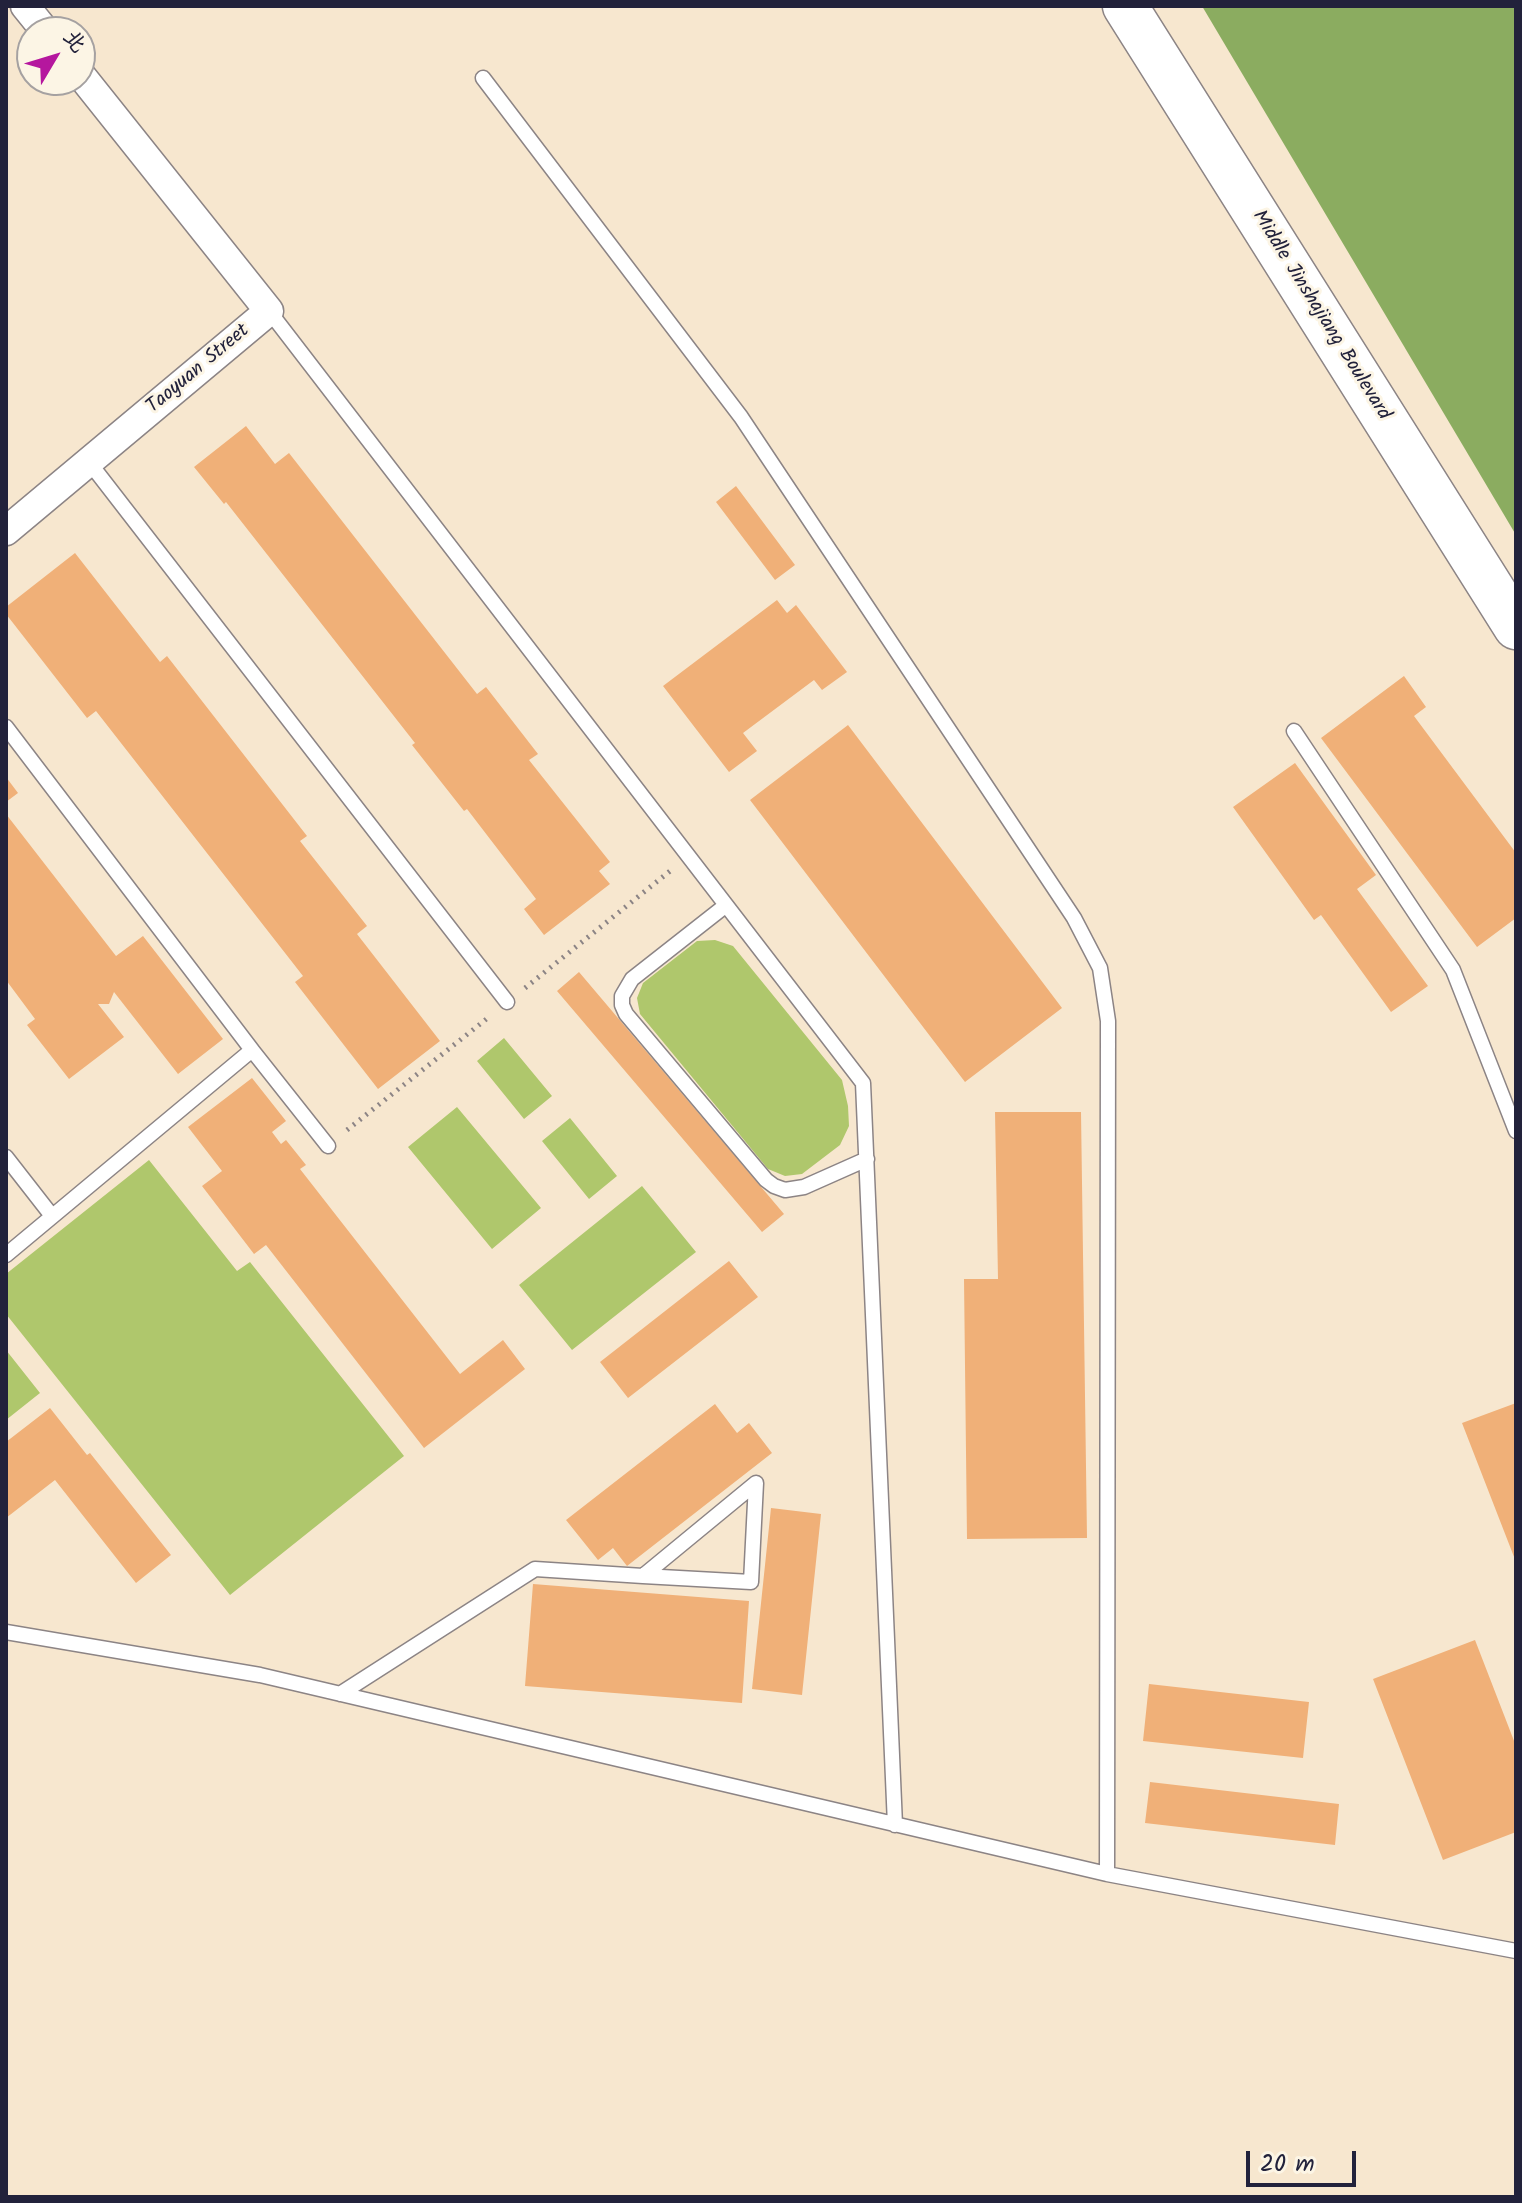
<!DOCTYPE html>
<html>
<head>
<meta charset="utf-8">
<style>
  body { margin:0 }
  #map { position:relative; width:1522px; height:2203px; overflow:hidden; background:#f7e7cf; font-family:Kalam,"LXGW WenKai TC",sans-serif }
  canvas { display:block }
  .frame { position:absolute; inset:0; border:8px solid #22223b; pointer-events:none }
  .north { position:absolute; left:16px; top:16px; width:80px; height:80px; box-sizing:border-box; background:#fcf5e5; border:2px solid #a5a1a1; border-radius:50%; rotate:52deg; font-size:22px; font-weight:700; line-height:32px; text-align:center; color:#22223b }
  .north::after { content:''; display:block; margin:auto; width:28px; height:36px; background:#b5179e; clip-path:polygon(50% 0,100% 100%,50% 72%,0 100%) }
  .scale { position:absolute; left:1246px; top:2151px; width:110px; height:36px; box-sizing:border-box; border:4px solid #22223b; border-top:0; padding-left:10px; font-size:24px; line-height:28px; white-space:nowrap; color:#22223b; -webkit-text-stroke:6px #fcf5e5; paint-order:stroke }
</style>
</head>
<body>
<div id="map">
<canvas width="1522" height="2203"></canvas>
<div class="frame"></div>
<div class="north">北</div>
<div class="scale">20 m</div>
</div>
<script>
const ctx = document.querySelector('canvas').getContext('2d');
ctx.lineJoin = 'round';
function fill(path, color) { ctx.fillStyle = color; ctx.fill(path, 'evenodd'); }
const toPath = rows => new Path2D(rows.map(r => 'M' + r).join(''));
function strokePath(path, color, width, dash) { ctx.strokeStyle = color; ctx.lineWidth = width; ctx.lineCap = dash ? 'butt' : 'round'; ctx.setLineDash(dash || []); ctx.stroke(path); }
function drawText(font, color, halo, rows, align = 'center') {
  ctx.font = font + ' Kalam,sans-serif'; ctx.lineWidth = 6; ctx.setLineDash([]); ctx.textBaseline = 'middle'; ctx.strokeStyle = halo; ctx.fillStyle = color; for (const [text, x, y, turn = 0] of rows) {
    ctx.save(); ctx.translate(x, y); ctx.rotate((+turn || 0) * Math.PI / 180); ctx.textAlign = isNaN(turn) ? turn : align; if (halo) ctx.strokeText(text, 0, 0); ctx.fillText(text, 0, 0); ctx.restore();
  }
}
const green = toPath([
  [715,940,733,946,842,1080,848,1106,849,1126,840,1145,802,1174,785,1176,768,1169,640,1014,637,998,643,983,697,941],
  [504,1038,552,1096,524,1119,477,1061],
  [457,1107,541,1208,492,1249,408,1147],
  [570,1118,617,1176,589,1199,542,1141],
  [149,1160,237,1271,250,1262,404,1456,230,1595,6,1314,6,1274],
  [642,1186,696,1252,572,1350,519,1285],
  [6,1350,40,1393,6,1420]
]);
const forest = toPath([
  [1202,6,1516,6,1516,535]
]);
const building = toPath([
  [246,426,275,464,289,453,477,694,486,687,538,754,529,760,610,862,599,871,610,884,544,935,524,909,536,899,467,809,464,811,412,745,415,743,226,502,224,504,194,467],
  [736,486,795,565,775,580,716,502],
  [75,553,160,662,167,656,307,836,300,841,367,926,357,934,440,1041,378,1089,295,982,303,976,96,711,87,718,6,614,6,607],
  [777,600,787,613,796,605,847,672,822,690,814,680,743,733,757,751,729,772,663,686],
  [1404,676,1426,707,1414,716,1516,853,1516,918,1477,947,1321,738],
  [848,725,1062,1008,965,1082,750,800],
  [1295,763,1376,875,1357,889,1428,986,1391,1012,1321,915,1314,920,1233,807],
  [6,777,18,793,6,802],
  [6,814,116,956,143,936,223,1039,178,1074,114,992,109,1004,98,1004,124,1037,69,1079,27,1025,35,1019,6,980],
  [579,972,784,1214,762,1232,557,991],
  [252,1078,286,1121,272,1132,281,1144,286,1140,306,1165,300,1169,460,1374,503,1340,525,1369,424,1448,266,1245,254,1254,202,1186,222,1171,188,1127],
  [995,1112,1081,1112,1087,1538,967,1539,964,1279,998,1279],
  [729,1261,758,1297,628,1398,600,1362],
  [1516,1403,1516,1562,1462,1423],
  [715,1404,737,1433,749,1423,772,1453,627,1566,613,1548,598,1560,566,1520],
  [50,1408,87,1455,90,1453,171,1555,136,1583,55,1480,6,1518,6,1442],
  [771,1508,821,1514,802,1695,752,1689],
  [533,1584,749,1601,742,1703,525,1686],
  [1475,1640,1516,1746,1516,1832,1443,1860,1373,1679],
  [1149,1684,1309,1702,1303,1758,1143,1741],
  [1150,1782,1339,1804,1335,1845,1145,1823]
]);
const path = toPath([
  [525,988,670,871],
  [347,1130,489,1017]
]);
const service = toPath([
  [483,78,741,417,1074,918,1100,968,1108,1021,1107,1874],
  [269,311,863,1083,895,1825],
  [89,462,507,1002],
  [6,727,252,1050,6,1255],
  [1294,731,1453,970,1516,1131],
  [725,906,632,979,622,996,622,1005,626,1014,766,1180,774,1186,785,1190,804,1187,867,1159],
  [252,1050,328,1146],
  [6,1157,52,1216],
  [6,1632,260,1675,1107,1874,1516,1951],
  [340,1694,535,1569,643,1576,751,1582,756,1483,643,1576]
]);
const minor = toPath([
  [25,6,46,32],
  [6,531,269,311,80,74]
]);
const primary = toPath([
  [1125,6,1516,627]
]);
const streetNames = [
  ["Middle Jinshajiang Boulevard",1320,316,58],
  ["Taoyuan Street",199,370,-40]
];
fill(green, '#afc76c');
fill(forest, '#8bac60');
fill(building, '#f0b078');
strokePath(service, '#8c8485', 17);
strokePath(minor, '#8c8485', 31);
strokePath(primary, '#8c8485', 47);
strokePath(path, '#8c8485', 5, [2, 6]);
strokePath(service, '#fff', 14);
strokePath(minor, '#fff', 28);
strokePath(primary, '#fff', 44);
drawText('20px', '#22223b', '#fcf5e5', streetNames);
</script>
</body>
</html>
